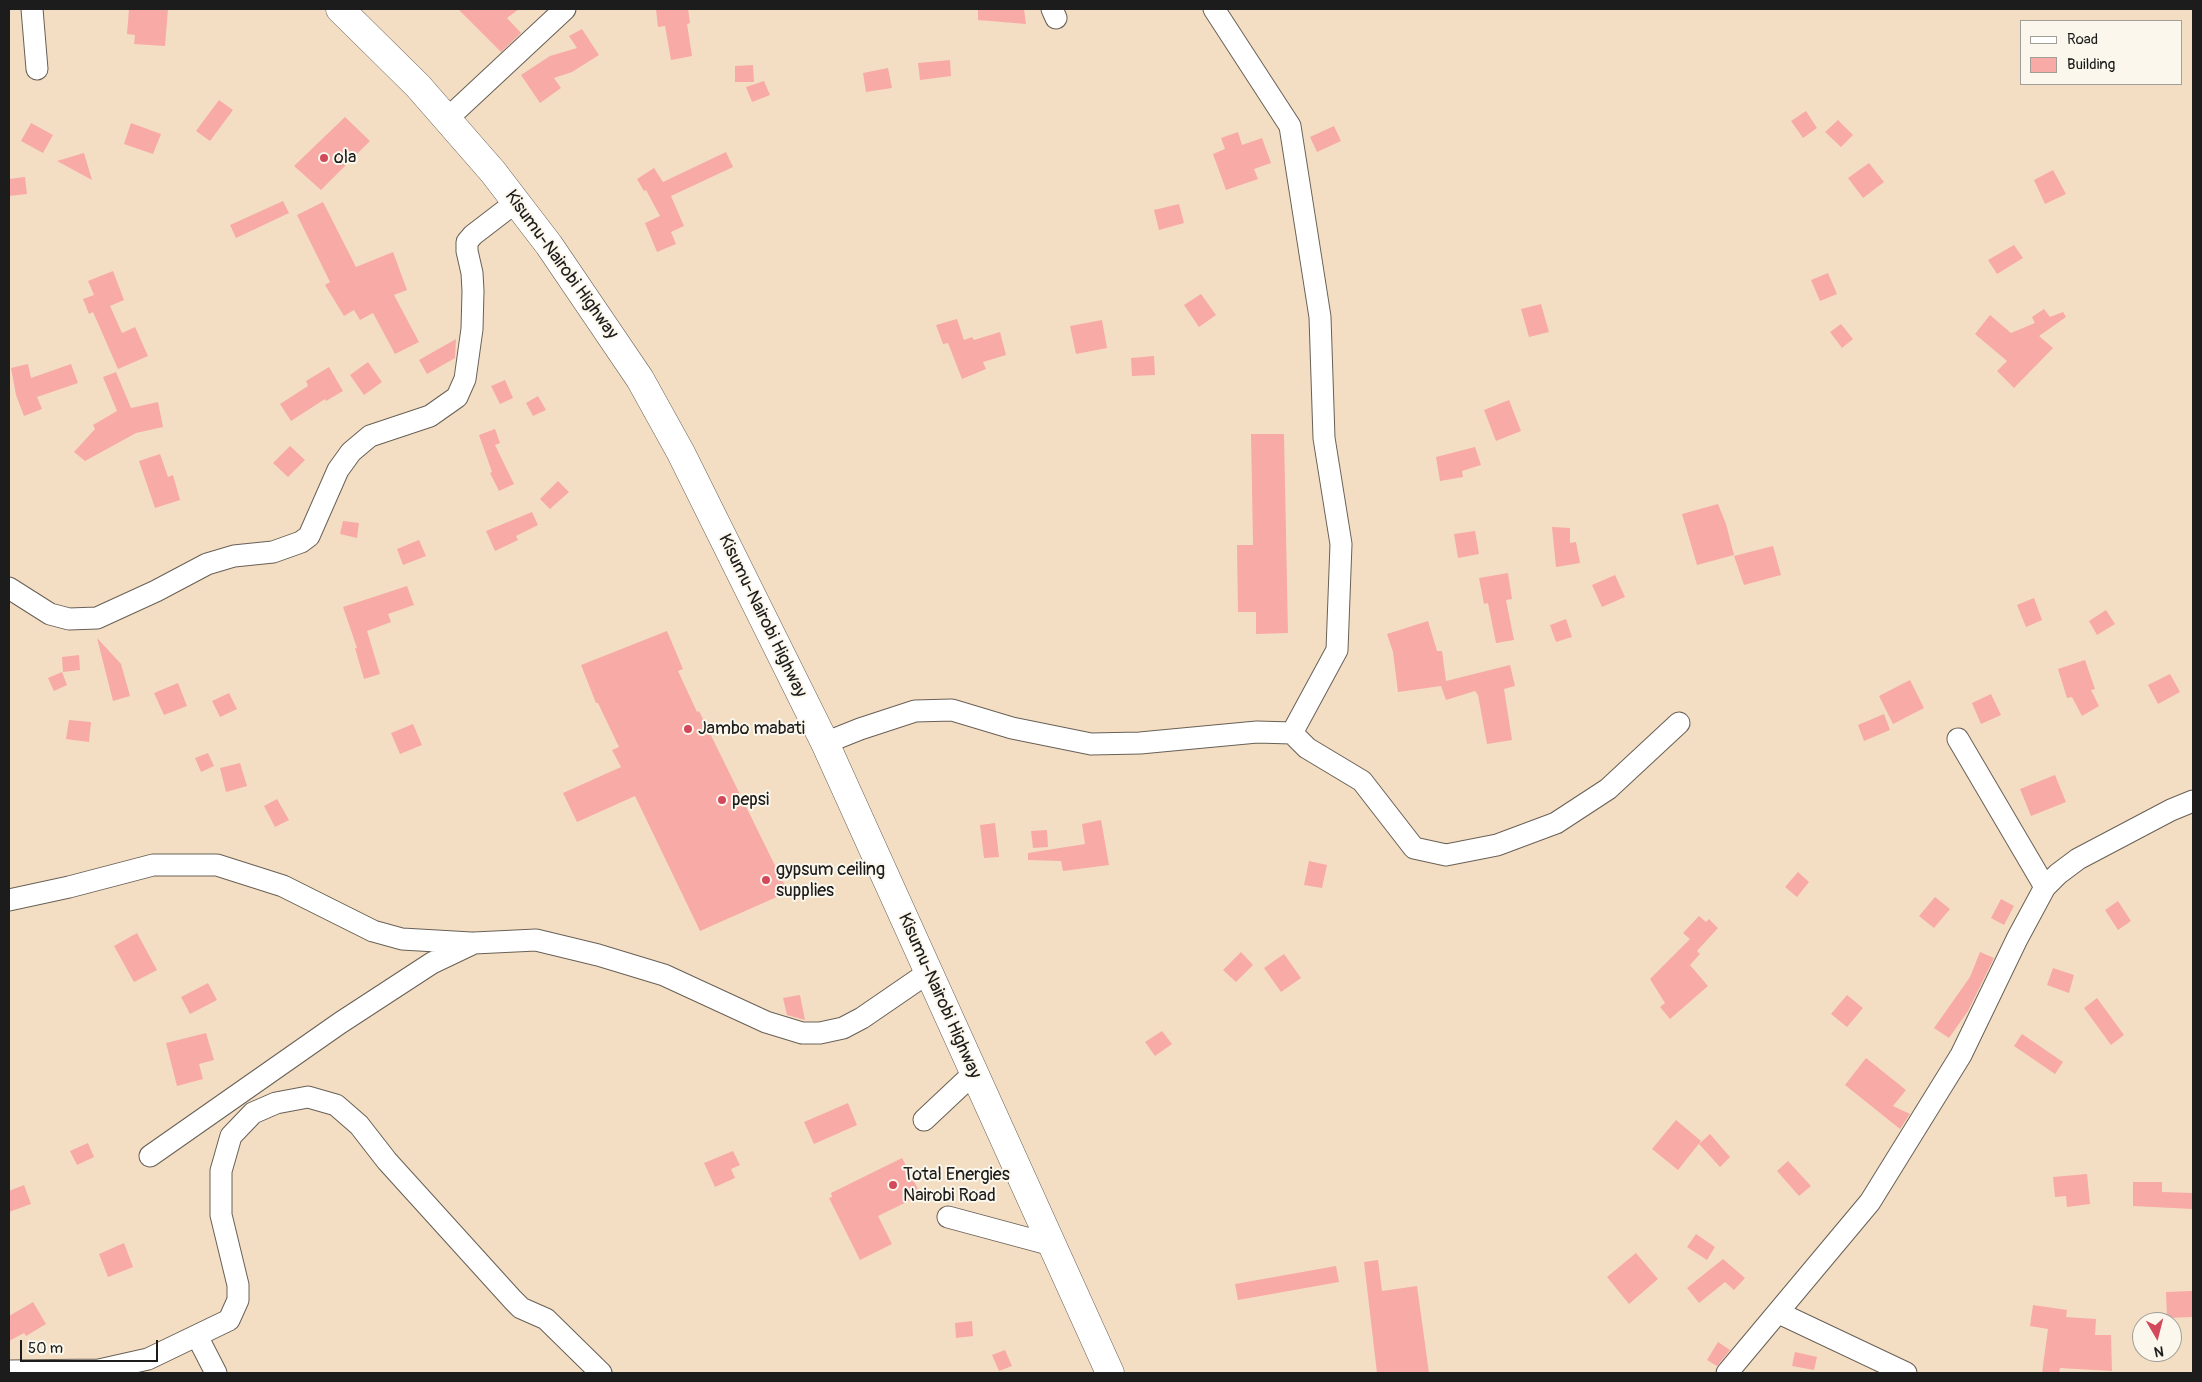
<!DOCTYPE html>
<html>
<head>
<meta charset="utf-8">
<style>
  body { margin:0 }
  #map { position:relative; width:2202px; height:1382px; overflow:hidden; background:#f4dec3; font-family:Pangolin,sans-serif }
  canvas { display:block }
  .frame { position:absolute; inset:0; border:10px solid #1c1c1c; pointer-events:none }
  .legend { position:absolute; left:2020px; top:20px; width:162px; height:65px; box-sizing:border-box; background:#fbf7ec; border:1px solid #a29f99; margin:0; padding:6px 9px; list-style:none; font-size:15px; color:#1c1c1c }
  .legend li { display:flex; align-items:center; gap:10px; height:25px }
  .legend b { width:25px; border:1px solid #a29f99 }
  .north { position:absolute; left:2132px; top:1312px; width:50px; height:50px; box-sizing:border-box; background:#fbf7ec; border:1px solid #a29f99; border-radius:50%; rotate:172deg; font-size:14px; font-weight:700; line-height:20px; text-align:center; color:#1c1c1c }
  .north::after { content:''; display:block; margin:auto; width:18px; height:22px; background:#d1495b; clip-path:polygon(50% 0,100% 100%,50% 72%,0 100%) }
  .scale { position:absolute; left:20px; top:1340px; width:138px; height:22px; box-sizing:border-box; border:2px solid #1c1c1c; border-top:0; padding-left:6px; font-size:15px; line-height:18px; white-space:nowrap; color:#1c1c1c; -webkit-text-stroke:4px #fbf7ec; paint-order:stroke }
</style>
</head>
<body>
<div id="map">
<canvas width="2202" height="1382"></canvas>
<div class="frame"></div>
<ul class="legend">
<li><b style="height:6px;background:#fff"></b>Road</li>
<li><b style="height:14px;background:#f7aaa6"></b>Building</li>
</ul>
<div class="north">N</div>
<div class="scale">50 m</div>
</div>
<script>
const ctx = document.querySelector('canvas').getContext('2d');
ctx.lineJoin = 'round';
function fill(path, color) { ctx.fillStyle = color; ctx.fill(path, 'evenodd'); }
const toPath = rows => new Path2D(rows.map(r => 'M' + r).join(''));
function strokePath(path, color, width, dash) { ctx.strokeStyle = color; ctx.lineWidth = width; ctx.lineCap = dash ? 'butt' : 'round'; ctx.setLineDash(dash || []); ctx.stroke(path); }
function drawText(font, color, halo, rows, align = 'center') {
  ctx.font = font + ' Pangolin,sans-serif'; ctx.lineWidth = 4; ctx.setLineDash([]); ctx.textBaseline = 'middle'; ctx.strokeStyle = halo; ctx.fillStyle = color; for (const [text, x, y, turn = 0] of rows) {
    ctx.save(); ctx.translate(x, y); ctx.rotate((+turn || 0) * Math.PI / 180); ctx.textAlign = isNaN(turn) ? turn : align; if (halo) ctx.strokeText(text, 0, 0); ctx.fillText(text, 0, 0); ctx.restore();
  }
}
const building = toPath([
  [129,9,168,9,165,46,134,44,135,35,127,34],
  [458,9,519,9,507,18,521,33,501,52],
  [656,9,688,9,690,23,687,24,692,56,671,60,665,26,658,27],
  [978,9,1024,9,1026,24,978,20],
  [582,29,599,55,572,72,554,78,561,88,540,103,521,75,550,56,577,48,569,36],
  [950,60,951,76,920,80,918,63],
  [753,65,754,82,735,82,735,66],
  [888,68,892,88,866,92,863,73],
  [764,81,770,95,752,102,746,87],
  [219,100,233,110,210,141,196,131],
  [1806,111,1817,128,1803,138,1791,121],
  [345,117,370,141,321,190,294,166],
  [1838,120,1853,135,1841,147,1825,132],
  [31,123,53,135,43,153,21,141],
  [131,123,161,134,153,154,124,144],
  [1334,126,1341,141,1317,152,1310,137],
  [1238,132,1242,145,1262,138,1271,163,1254,169,1258,179,1226,190,1213,154,1225,149,1221,138],
  [726,152,733,167,671,196,684,226,671,232,676,244,657,252,645,223,660,216,646,190,644,191,637,179,654,168,663,182],
  [84,153,92,180,57,161],
  [1869,163,1884,182,1863,198,1848,178],
  [2053,170,2066,194,2045,204,2034,180],
  [25,177,27,194,9,196,9,179],
  [283,201,289,213,236,238,230,225],
  [323,202,356,267,393,252,407,290,394,295,419,342,395,354,373,313,360,320,354,310,344,316,325,285,330,282,297,215],
  [1179,204,1184,223,1159,230,1154,210],
  [2014,245,2023,258,1997,274,1988,260],
  [113,271,124,300,110,306,122,333,135,327,148,356,118,369,93,312,89,314,83,299,94,295,88,281],
  [1828,273,1837,294,1820,301,1811,280],
  [1201,294,1216,315,1199,327,1184,305],
  [1541,304,1549,332,1529,337,1521,309],
  [2044,309,2050,317,2063,312,2066,317,2039,336,2053,348,2014,388,1997,371,2007,361,1975,334,1990,315,2011,333,2035,323,2032,317],
  [957,319,964,340,972,337,974,340,1000,332,1006,355,983,362,986,369,962,379,948,343,943,344,936,325],
  [1102,320,1107,348,1076,354,1070,326],
  [1841,324,1853,339,1842,348,1830,332],
  [456,339,455,358,427,374,419,360],
  [1154,356,1155,375,1132,376,1131,358],
  [368,362,382,382,364,395,350,375],
  [28,364,31,378,71,364,78,383,37,397,42,409,24,416,16,395,11,368],
  [329,367,343,391,326,401,325,399,291,421,280,404,308,386,306,381],
  [116,372,131,408,158,402,163,427,136,433,85,461,74,452,95,429,93,425,117,411,103,377],
  [505,380,513,398,500,404,491,386],
  [538,396,546,410,533,416,526,403],
  [1509,400,1521,431,1496,441,1484,410],
  [495,429,500,443,495,445,514,484,499,491,490,473,492,472,479,435],
  [1251,434,1284,434,1288,633,1256,634,1256,612,1238,612,1237,545,1253,545],
  [290,446,305,460,288,477,273,463],
  [1475,447,1481,465,1462,471,1463,477,1440,481,1436,457],
  [160,454,168,477,173,475,180,500,155,508,139,461],
  [558,481,569,492,550,509,540,499],
  [1718,504,1726,524,1734,555,1697,565,1682,514],
  [532,512,538,525,516,536,518,540,495,551,486,531],
  [343,521,359,523,357,538,340,534],
  [1552,527,1570,528,1570,543,1576,542,1580,563,1556,567],
  [1475,531,1479,554,1458,558,1454,534],
  [419,540,426,556,403,565,397,549],
  [1773,546,1781,575,1744,585,1734,556],
  [1508,573,1512,599,1506,600,1514,640,1496,643,1488,603,1484,604,1479,578],
  [1615,575,1625,597,1602,607,1592,585],
  [407,586,414,605,388,614,391,622,367,631,380,674,364,679,355,648,357,648,343,607],
  [2034,598,2042,620,2026,627,2017,605],
  [2106,610,2115,624,2097,635,2089,621],
  [1566,619,1572,637,1556,642,1550,625],
  [1428,621,1437,651,1442,651,1446,681,1510,665,1515,686,1504,689,1512,740,1487,744,1478,695,1475,691,1446,700,1441,686,1398,692,1393,652,1387,634],
  [667,631,683,669,678,671,697,712,699,711,788,892,700,931,635,796,577,822,563,793,621,767,612,750,619,747,598,703,596,703,581,665],
  [97,638,121,664,130,696,113,701],
  [79,655,80,670,63,672,62,657],
  [2085,660,2095,689,2091,690,2099,706,2082,716,2072,697,2067,698,2058,669],
  [62,672,67,685,54,691,48,678],
  [2170,674,2180,692,2158,704,2148,685],
  [1910,680,1924,708,1893,724,1879,696],
  [178,683,187,706,164,715,154,693],
  [229,693,237,709,220,717,212,701],
  [1991,694,2001,715,1981,724,1972,703],
  [1884,714,1890,730,1864,741,1858,725],
  [69,720,91,722,89,742,66,739],
  [413,724,422,745,400,754,391,733],
  [208,753,214,766,201,772,195,758],
  [240,763,247,786,226,792,220,768],
  [2055,775,2066,802,2031,816,2020,789],
  [277,799,289,820,275,827,264,806],
  [1101,820,1109,865,1063,871,1061,861,1028,860,1028,853,1085,844,1082,824],
  [995,823,999,857,984,858,980,825],
  [1047,830,1048,847,1033,848,1031,831],
  [1309,861,1327,865,1322,888,1304,885],
  [1798,872,1809,882,1797,897,1785,887],
  [1935,897,1950,909,1934,928,1919,916],
  [2001,899,2014,906,2004,925,1991,918],
  [2118,901,2131,921,2118,930,2105,910],
  [1699,916,1706,922,1709,919,1718,928,1697,951,1700,954,1690,965,1708,986,1670,1019,1660,1007,1665,1003,1650,979,1690,939,1683,933],
  [137,933,157,970,134,982,114,946],
  [1241,952,1253,965,1236,982,1223,970],
  [1980,952,1994,958,1968,1011,1949,1038,1934,1028,1970,977],
  [1284,954,1301,978,1281,992,1264,968],
  [2053,968,2074,975,2069,993,2047,985],
  [208,983,217,1000,190,1014,181,997],
  [800,995,805,1020,787,1015,783,998],
  [1847,995,1863,1008,1847,1027,1831,1014],
  [2097,998,2124,1035,2111,1045,2084,1008],
  [1162,1031,1172,1044,1155,1056,1145,1042],
  [206,1033,214,1060,199,1064,203,1079,177,1086,166,1043],
  [2022,1034,2063,1062,2055,1074,2014,1046],
  [1866,1058,1906,1090,1893,1106,1910,1114,1900,1129,1845,1085],
  [848,1103,857,1125,814,1144,804,1122],
  [1676,1120,1701,1141,1678,1170,1652,1149],
  [1710,1134,1730,1157,1720,1167,1699,1144],
  [88,1143,94,1157,77,1165,70,1151],
  [733,1151,740,1165,731,1169,735,1178,715,1187,704,1163],
  [902,1158,921,1195,878,1216,892,1244,860,1260,829,1198,832,1197,831,1193],
  [1788,1161,1811,1186,1799,1196,1777,1171],
  [2087,1174,2090,1204,2067,1207,2066,1196,2055,1197,2053,1177],
  [2133,1182,2162,1182,2162,1192,2193,1193,2193,1209,2133,1206],
  [24,1185,31,1204,9,1212,9,1191],
  [1696,1234,1715,1247,1707,1260,1687,1247],
  [124,1243,133,1267,108,1277,99,1254],
  [1636,1253,1658,1279,1629,1304,1607,1277],
  [1723,1259,1745,1278,1734,1290,1725,1282,1699,1303,1687,1288],
  [1378,1260,1382,1291,1417,1286,1429,1373,1377,1373,1364,1262],
  [1336,1266,1339,1282,1238,1300,1235,1284],
  [2192,1291,2193,1317,2167,1318,2166,1292],
  [33,1302,46,1324,26,1336,24,1333,9,1341,9,1316],
  [2033,1305,2067,1310,2066,1317,2096,1319,2095,1335,2111,1335,2112,1371,2060,1368,2059,1373,2042,1373,2048,1329,2030,1326],
  [972,1321,973,1336,956,1338,955,1323],
  [1718,1342,1730,1350,1717,1366,1707,1360],
  [1005,1350,1012,1366,999,1371,992,1355],
  [1795,1352,1817,1357,1814,1370,1792,1366]
]);
const minor = toPath([
  [32,9,37,69],
  [1052,9,1056,18],
  [1214,9,1290,126,1320,317,1324,438,1341,544,1337,650,1292,733],
  [447,119,565,9],
  [9,588,50,614,69,619,97,618,156,591,207,564,234,556,273,552,301,542,309,536,338,470,351,452,370,436,430,416,457,397,465,379,472,329,473,291,472,273,467,251,467,242,473,235,516,202],
  [1958,739,2045,887],
  [825,743,860,729,915,711,952,710,1012,728,1091,744,1140,743,1257,732,1292,733,1307,748,1362,781,1414,848,1446,855,1497,845,1556,823,1608,789,1679,723],
  [9,900,69,887,153,865,217,865,283,886,373,931,402,939,471,943],
  [924,1120,974,1073],
  [150,1156,340,1023,432,963,474,943,536,940,598,955,664,975,766,1022,802,1033,820,1033,843,1028,862,1018,929,972],
  [948,1217,1052,1245],
  [1779,1313,1906,1373],
  [197,1336,216,1373],
  [9,1371,99,1370,148,1359,229,1320,238,1300,238,1285,221,1215,221,1171,231,1136,253,1113,276,1103,308,1097,336,1105,359,1125,387,1161,513,1300,521,1308,546,1319,601,1373],
  [1727,1373,1870,1202,1961,1055,2017,939,2045,887,2058,874,2078,859,2171,810,2193,801]
]);
const trunk = toPath([
  [340,9,418,86,493,172,549,245,640,379,681,453,825,743,1110,1373]
]);
const markers = [
  [324,158,5,"#d1495b"],
  [688,729,5,"#d1495b"],
  [722,800,5,"#d1495b"],
  [766,880,5,"#d1495b"],
  [893,1185,5,"#d1495b"]
];
const poiNames = [
  ["ola",334,158],
  ["Jambo mabati",698,729],
  ["pepsi",732,800],
  ["gypsum ceiling",776,870],
  ["supplies",776,891],
  ["Total Energies",903,1175],
  ["Nairobi Road",903,1196]
];
const streetNames = [
  ["Kisumu-Nairobi Highway",561,265,54],
  ["Kisumu-Nairobi Highway",762,616,64],
  ["Kisumu-Nairobi Highway",939,996,66]
];
fill(building, '#f7aaa6');
strokePath(minor, '#686056', 23);
strokePath(trunk, '#686056', 29);
strokePath(minor, '#fff', 21);
strokePath(trunk, '#fff', 28);
for (const [x, y, r, color] of markers) { const dot = new Path2D(); dot.arc(x, y, r, 0, 2 * Math.PI); ctx.fillStyle = color; ctx.fill(dot); strokePath(dot, '#fbf7ec', 2); }
drawText('18px', '#1c1c1c', '#fbf7ec', poiNames, 'left');
drawText('18px', '#1c1c1c', '#fbf7ec', streetNames);
</script>
</body>
</html>
